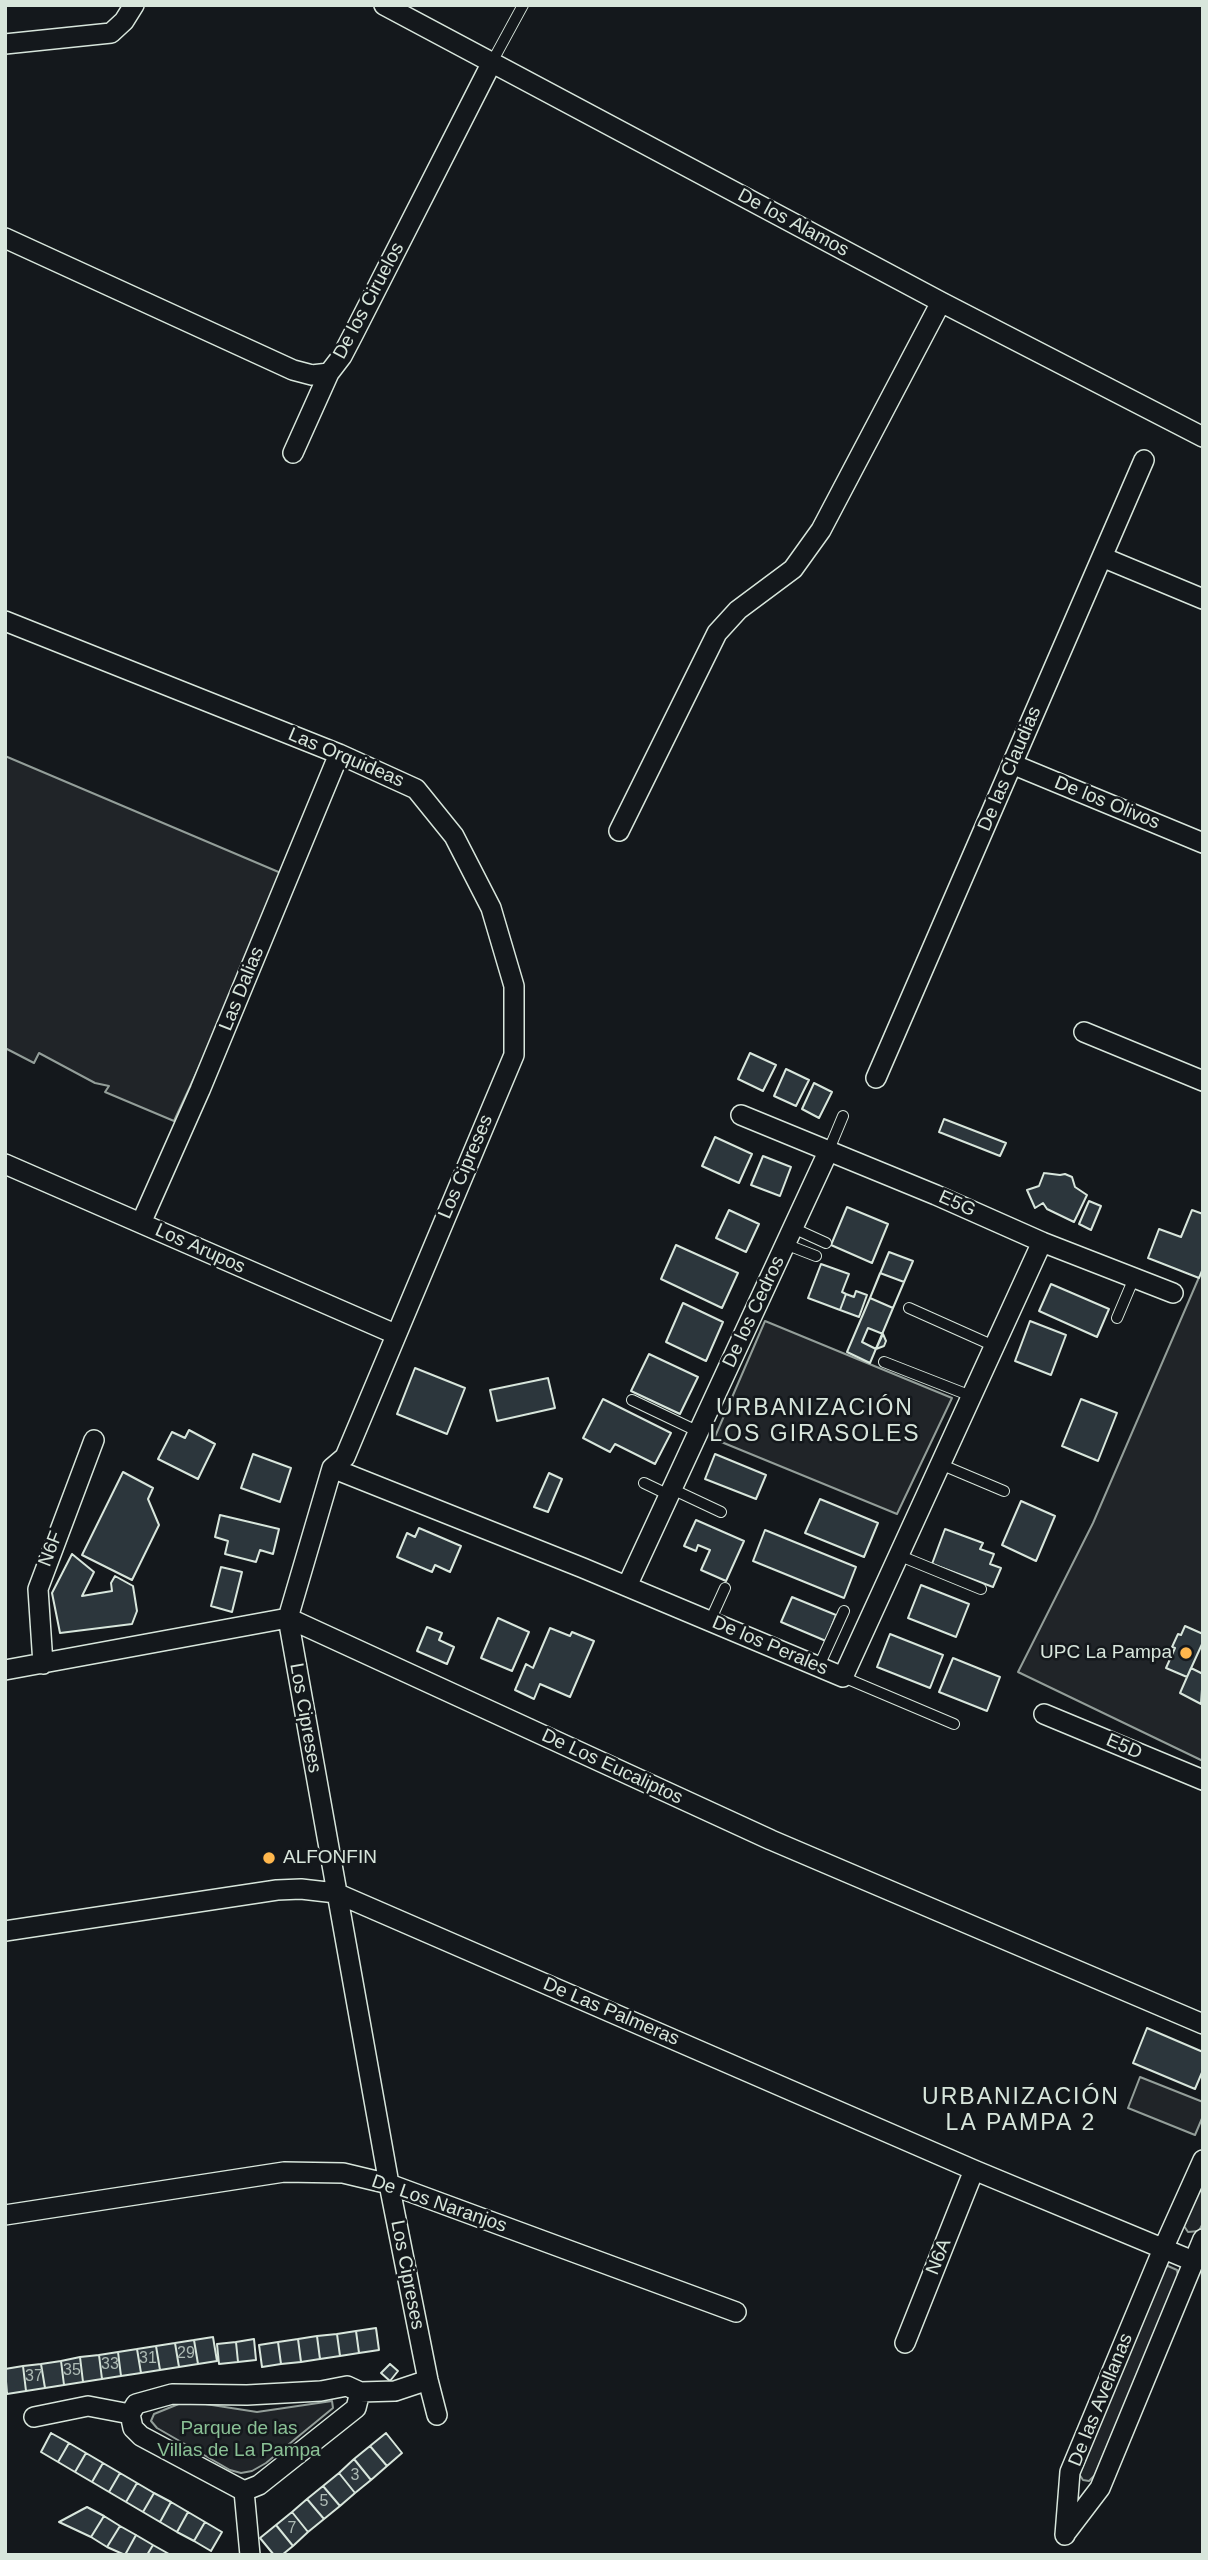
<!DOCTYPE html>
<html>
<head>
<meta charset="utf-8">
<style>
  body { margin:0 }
  #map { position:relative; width:1208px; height:2560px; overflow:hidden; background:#14181c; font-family:Helvetica,sans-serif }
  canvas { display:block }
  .frame { position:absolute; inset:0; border:7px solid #d8e6dc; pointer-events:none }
</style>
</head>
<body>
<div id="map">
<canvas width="1208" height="2560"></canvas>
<div class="frame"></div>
</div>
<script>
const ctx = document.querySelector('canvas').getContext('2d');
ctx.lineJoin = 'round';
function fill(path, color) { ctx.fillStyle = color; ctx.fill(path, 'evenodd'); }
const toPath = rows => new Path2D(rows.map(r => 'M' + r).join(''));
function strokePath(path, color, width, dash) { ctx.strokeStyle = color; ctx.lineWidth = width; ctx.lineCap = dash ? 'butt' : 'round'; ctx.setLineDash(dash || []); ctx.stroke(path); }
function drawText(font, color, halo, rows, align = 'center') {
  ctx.font = font + ' Helvetica,sans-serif'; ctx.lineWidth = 5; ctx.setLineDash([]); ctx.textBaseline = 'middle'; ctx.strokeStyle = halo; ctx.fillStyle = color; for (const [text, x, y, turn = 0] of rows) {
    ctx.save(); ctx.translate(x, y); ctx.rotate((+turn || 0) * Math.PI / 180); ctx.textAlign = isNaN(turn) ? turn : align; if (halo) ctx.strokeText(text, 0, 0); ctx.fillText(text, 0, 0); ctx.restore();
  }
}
const green = toPath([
  [5,756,288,876,174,1121,105,1092,109,1086,95,1083,39,1053,34,1063,5,1048,5,756],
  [1203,1268,1203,1761,1018,1672,1093,1523,1203,1268],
  [765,1321,952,1398,897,1514,714,1439,765,1321],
  [1140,2077,1203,2102,1203,2116,1195,2135,1128,2108,1140,2077],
  [1203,2180,1203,2223,1199,2231,1188,2232,1184,2226,1203,2180],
  [1168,2266,1177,2270,1178,2276,1095,2475,1089,2481,1083,2480,1079,2474,1164,2268,1168,2266],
  [186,2401,257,2412,332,2401,333,2408,266,2463,252,2471,241,2473,230,2470,157,2428,151,2421,154,2414,186,2401]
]);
const building = toPath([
  [750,1053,776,1065,763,1091,738,1079,750,1053],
  [786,1069,809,1080,796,1106,774,1096,786,1069],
  [814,1083,832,1092,819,1118,802,1109,814,1083],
  [944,1119,1006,1143,1000,1156,939,1132,944,1119],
  [715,1137,752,1154,739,1183,702,1166,715,1137],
  [763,1156,791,1167,780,1196,751,1185,763,1156],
  [1044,1173,1060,1175,1065,1174,1072,1177,1075,1187,1087,1195,1074,1222,1047,1209,1043,1203,1035,1208,1027,1190,1039,1186,1044,1173],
  [1089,1201,1101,1206,1091,1230,1079,1224,1089,1201],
  [847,1207,888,1224,872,1263,831,1245,847,1207],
  [729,1210,759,1224,746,1252,716,1238,729,1210],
  [1192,1210,1203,1214,1203,1268,1199,1278,1148,1258,1159,1229,1181,1237,1192,1210],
  [676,1245,738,1273,722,1308,661,1279,676,1245],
  [889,1252,913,1261,893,1308,870,1298,889,1252],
  [821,1264,849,1274,842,1292,846,1294,840,1310,808,1298,821,1264],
  [880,1273,904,1282,893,1308,870,1298,880,1273],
  [1051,1284,1109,1309,1097,1337,1039,1311,1051,1284],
  [856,1291,867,1295,859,1317,840,1310,846,1294,854,1297,856,1291],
  [870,1298,893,1308,870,1363,847,1352,870,1298],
  [683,1303,723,1322,706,1361,666,1342,683,1303],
  [1030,1321,1066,1335,1051,1375,1015,1361,1030,1321],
  [868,1328,883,1334,876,1349,862,1342,868,1328],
  [883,1334,886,1341,884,1346,876,1349,883,1334],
  [649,1354,698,1377,680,1414,631,1391,649,1354],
  [415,1368,465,1388,447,1434,397,1414,415,1368],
  [548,1378,555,1408,497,1421,490,1390,548,1378],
  [603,1399,671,1433,655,1464,615,1444,610,1452,583,1438,603,1399],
  [1081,1399,1117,1413,1098,1461,1062,1446,1081,1399],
  [189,1430,215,1444,198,1479,158,1459,172,1432,185,1438,189,1430],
  [253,1454,291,1468,280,1502,241,1488,253,1454],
  [715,1454,766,1475,756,1499,705,1479,715,1454],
  [123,1472,153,1488,148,1499,159,1525,132,1580,82,1555,123,1472],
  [549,1473,562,1479,548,1512,534,1507,549,1473],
  [820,1499,878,1523,864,1557,805,1533,820,1499],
  [1021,1501,1055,1516,1036,1561,1002,1545,1021,1501],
  [220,1515,279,1529,273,1554,260,1550,256,1562,225,1554,228,1541,215,1537,220,1515],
  [696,1520,744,1541,726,1581,701,1570,710,1550,698,1545,696,1551,684,1546,696,1520],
  [419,1528,461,1546,450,1572,435,1565,432,1572,397,1557,407,1533,415,1537,419,1528],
  [945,1529,983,1543,980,1549,994,1554,990,1564,1001,1568,993,1587,932,1564,945,1529],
  [765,1530,856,1567,844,1598,753,1561,765,1530],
  [72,1554,94,1572,82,1596,112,1591,111,1583,115,1576,133,1586,137,1611,132,1624,60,1633,52,1593,72,1554],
  [221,1567,242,1572,232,1612,211,1606,221,1567],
  [921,1585,969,1604,956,1637,908,1618,921,1585],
  [792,1597,836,1615,826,1641,781,1622,792,1597],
  [498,1618,529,1632,512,1671,481,1658,498,1618],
  [1185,1626,1203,1634,1203,1642,1187,1677,1166,1668,1175,1648,1172,1647,1178,1634,1181,1635,1185,1626],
  [427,1627,442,1633,439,1640,454,1647,447,1664,417,1651,427,1627],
  [550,1628,570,1636,572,1632,594,1641,570,1697,540,1684,534,1699,515,1690,526,1664,533,1668,550,1628],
  [890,1634,943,1655,930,1688,877,1667,890,1634],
  [953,1658,1000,1677,987,1711,939,1692,953,1658],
  [1191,1668,1203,1674,1201,1704,1180,1693,1191,1668],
  [1147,2028,1203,2052,1203,2070,1195,2089,1133,2063,1147,2028],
  [376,2328,379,2350,359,2353,356,2331,376,2328],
  [356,2331,359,2353,340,2356,337,2334,356,2331],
  [337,2334,340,2356,320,2359,317,2336,337,2334],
  [317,2336,320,2359,301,2362,298,2339,317,2336],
  [213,2337,217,2361,198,2364,194,2340,213,2337],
  [254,2339,256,2360,238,2362,236,2342,254,2339],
  [298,2339,301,2362,281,2364,278,2342,298,2339],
  [194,2340,198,2364,179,2367,175,2343,194,2340],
  [236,2342,238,2362,219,2364,217,2344,236,2342],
  [278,2342,281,2364,262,2367,259,2345,278,2342],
  [175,2343,179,2367,160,2370,156,2346,175,2343],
  [156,2346,160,2370,141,2373,137,2349,156,2346],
  [137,2349,141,2373,121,2376,118,2352,137,2349],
  [118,2352,121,2376,102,2379,99,2355,118,2352],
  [99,2355,102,2379,83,2382,80,2357,99,2355],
  [80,2357,83,2382,64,2385,61,2361,80,2357],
  [61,2361,64,2385,45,2388,41,2364,61,2361],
  [41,2364,45,2388,26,2391,23,2366,41,2364],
  [390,2364,398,2371,390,2381,381,2373,390,2364],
  [23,2366,26,2391,7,2394,5,2369,23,2366],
  [51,2433,69,2443,58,2462,41,2452,51,2433],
  [386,2433,402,2453,387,2466,370,2446,386,2433],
  [69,2443,86,2453,75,2472,58,2462,69,2443],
  [370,2446,387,2466,371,2480,354,2459,370,2446],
  [86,2453,103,2463,92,2482,75,2472,86,2453],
  [354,2459,371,2480,355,2493,339,2473,354,2459],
  [103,2463,120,2473,109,2492,92,2482,103,2463],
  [120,2473,137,2483,126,2502,109,2492,120,2473],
  [339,2473,355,2493,340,2506,323,2486,339,2473],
  [137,2483,154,2493,143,2512,126,2502,137,2483],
  [323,2486,340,2506,324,2519,307,2499,323,2486],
  [154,2493,171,2502,160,2522,143,2512,154,2493],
  [307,2499,324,2519,308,2532,292,2512,307,2499],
  [171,2502,188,2512,177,2532,160,2522,171,2502],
  [87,2507,104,2516,91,2537,59,2522,87,2507],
  [188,2512,205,2522,194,2541,177,2532,188,2512],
  [292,2512,308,2532,293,2546,276,2525,292,2512],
  [104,2516,120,2526,107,2547,91,2537,104,2516],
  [205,2522,222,2532,211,2551,194,2541,205,2522],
  [276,2525,293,2546,282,2555,274,2555,260,2538,276,2525],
  [120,2526,136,2535,125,2555,107,2547,120,2526],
  [136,2535,153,2545,147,2555,125,2555,136,2535],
  [153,2545,169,2554,169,2555,147,2555,153,2545]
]);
const service = toPath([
  [492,62,523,5],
  [828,1152,843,1116],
  [793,1228,826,1243],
  [785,1244,816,1256],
  [909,1308,994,1346],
  [1117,1318,1134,1278],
  [884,1362,971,1396],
  [632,1400,699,1432],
  [940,1464,1004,1491],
  [644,1483,669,1495],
  [672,1489,721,1512],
  [898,1555,981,1589],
  [710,1621,725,1588],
  [819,1666,844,1611],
  [843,1677,954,1724]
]);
const minor = toPath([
  [384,5,941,302,1203,437],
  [5,44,111,33,124,21,134,5],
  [5,238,293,370,312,375,329,373,342,356,354,333,492,62],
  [293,453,329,373],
  [1102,557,1203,599],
  [5,621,339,754,416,789,454,836,491,908,514,986,514,1055,345,1457,332,1468,288,1618,389,2184,428,2380,437,2415],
  [1012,764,1203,843],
  [619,831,717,633,738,610,793,569,821,530,941,302],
  [1084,1032,1203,1081],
  [876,1078,1144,460],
  [741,1115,936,1195,1042,1242,1173,1293],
  [5,1164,395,1334],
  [141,1223,200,1090,339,754],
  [332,1468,583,1568,843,1677,1042,1242],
  [627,1586,828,1152],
  [43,1664,38,1589,94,1440],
  [5,1670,288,1618,771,1840,1203,2024],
  [1044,1714,1203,1780],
  [5,1931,277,1890,301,1889,336,1893,974,2170,1193,2261],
  [5,2215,284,2172,343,2173,389,2184,736,2312],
  [905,2343,974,2170],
  [360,2392,356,2408,259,2485,244,2491,141,2436,133,2428,130,2414,136,2404,172,2394,247,2395,321,2391,347,2386,360,2392,395,2391,428,2380],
  [34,2417,88,2406,130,2414],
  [244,2491,250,2555],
  [1065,2534,1100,2488,1203,2239],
  [1065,2535,1070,2472,1163,2249,1203,2160]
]);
const markers = [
  [1186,1653,7,"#ffb74d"],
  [269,1858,7,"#ffb74d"]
];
const numberNames = [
  ["29",186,2354],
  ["31",148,2359],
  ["33",110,2365],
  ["35",72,2371],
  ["37",34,2377],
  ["3",355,2476],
  ["5",324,2502],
  ["7",292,2529]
];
const streetNames = [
  ["De los Alamos",793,223,28],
  ["De los Ciruelos",369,301,-62],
  ["Las Orquideas",346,758,23],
  ["De las Claudias",1010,769,-67],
  ["De los Olivos",1107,803,22],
  ["Las Dalias",242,989,-68],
  ["Los Cipreses",466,1167,-67],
  ["E5G",957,1204,24],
  ["Los Arupos",200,1249,24],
  ["De los Cedros",754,1312,-65],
  ["N6F",51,1549,-69],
  ["De los Perales",770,1646,23],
  ["Los Cipreses",305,1718,80],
  ["E5D",1124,1747,23],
  ["De Los Eucaliptos",612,1767,25],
  ["De Las Palmeras",611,2012,23],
  ["De Los Naranjos",439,2204,19],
  ["N6A",939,2257,-68],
  ["Los Cipreses",407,2275,79],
  ["De las Avellanas",1101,2400,-68]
];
const poiNames = [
  ["UPC La Pampa",1172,1653],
  ["ALFONFIN",283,1858,"left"]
];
const parkNames = [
  ["Parque de las",239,2429],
  ["Villas de La Pampa",239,2451]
];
const quarterNames = [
  ["URBANIZACIÓN",815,1409],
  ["LOS GIRASOLES",815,1435],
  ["URBANIZACIÓN",1021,2098],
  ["LA PAMPA 2",1021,2124]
];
fill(green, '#202428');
strokePath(green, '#939e99', 2);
fill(building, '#2c363c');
strokePath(building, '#d8e6dc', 2);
strokePath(service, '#d8e6dc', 12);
strokePath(minor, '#d8e6dc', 22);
strokePath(service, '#14181c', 10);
strokePath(minor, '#14181c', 19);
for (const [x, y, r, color] of markers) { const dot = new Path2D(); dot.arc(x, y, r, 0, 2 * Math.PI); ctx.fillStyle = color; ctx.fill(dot); strokePath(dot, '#14181c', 2.5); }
drawText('16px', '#adbab4', null, numberNames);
drawText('19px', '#d8e6dc', '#14181c', streetNames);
drawText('19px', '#d8e6dc', '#14181c', poiNames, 'right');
drawText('19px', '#8ac095', '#14181c', parkNames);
ctx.letterSpacing = '2px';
drawText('23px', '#d8e6dc', '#14181c', quarterNames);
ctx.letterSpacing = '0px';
</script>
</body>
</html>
